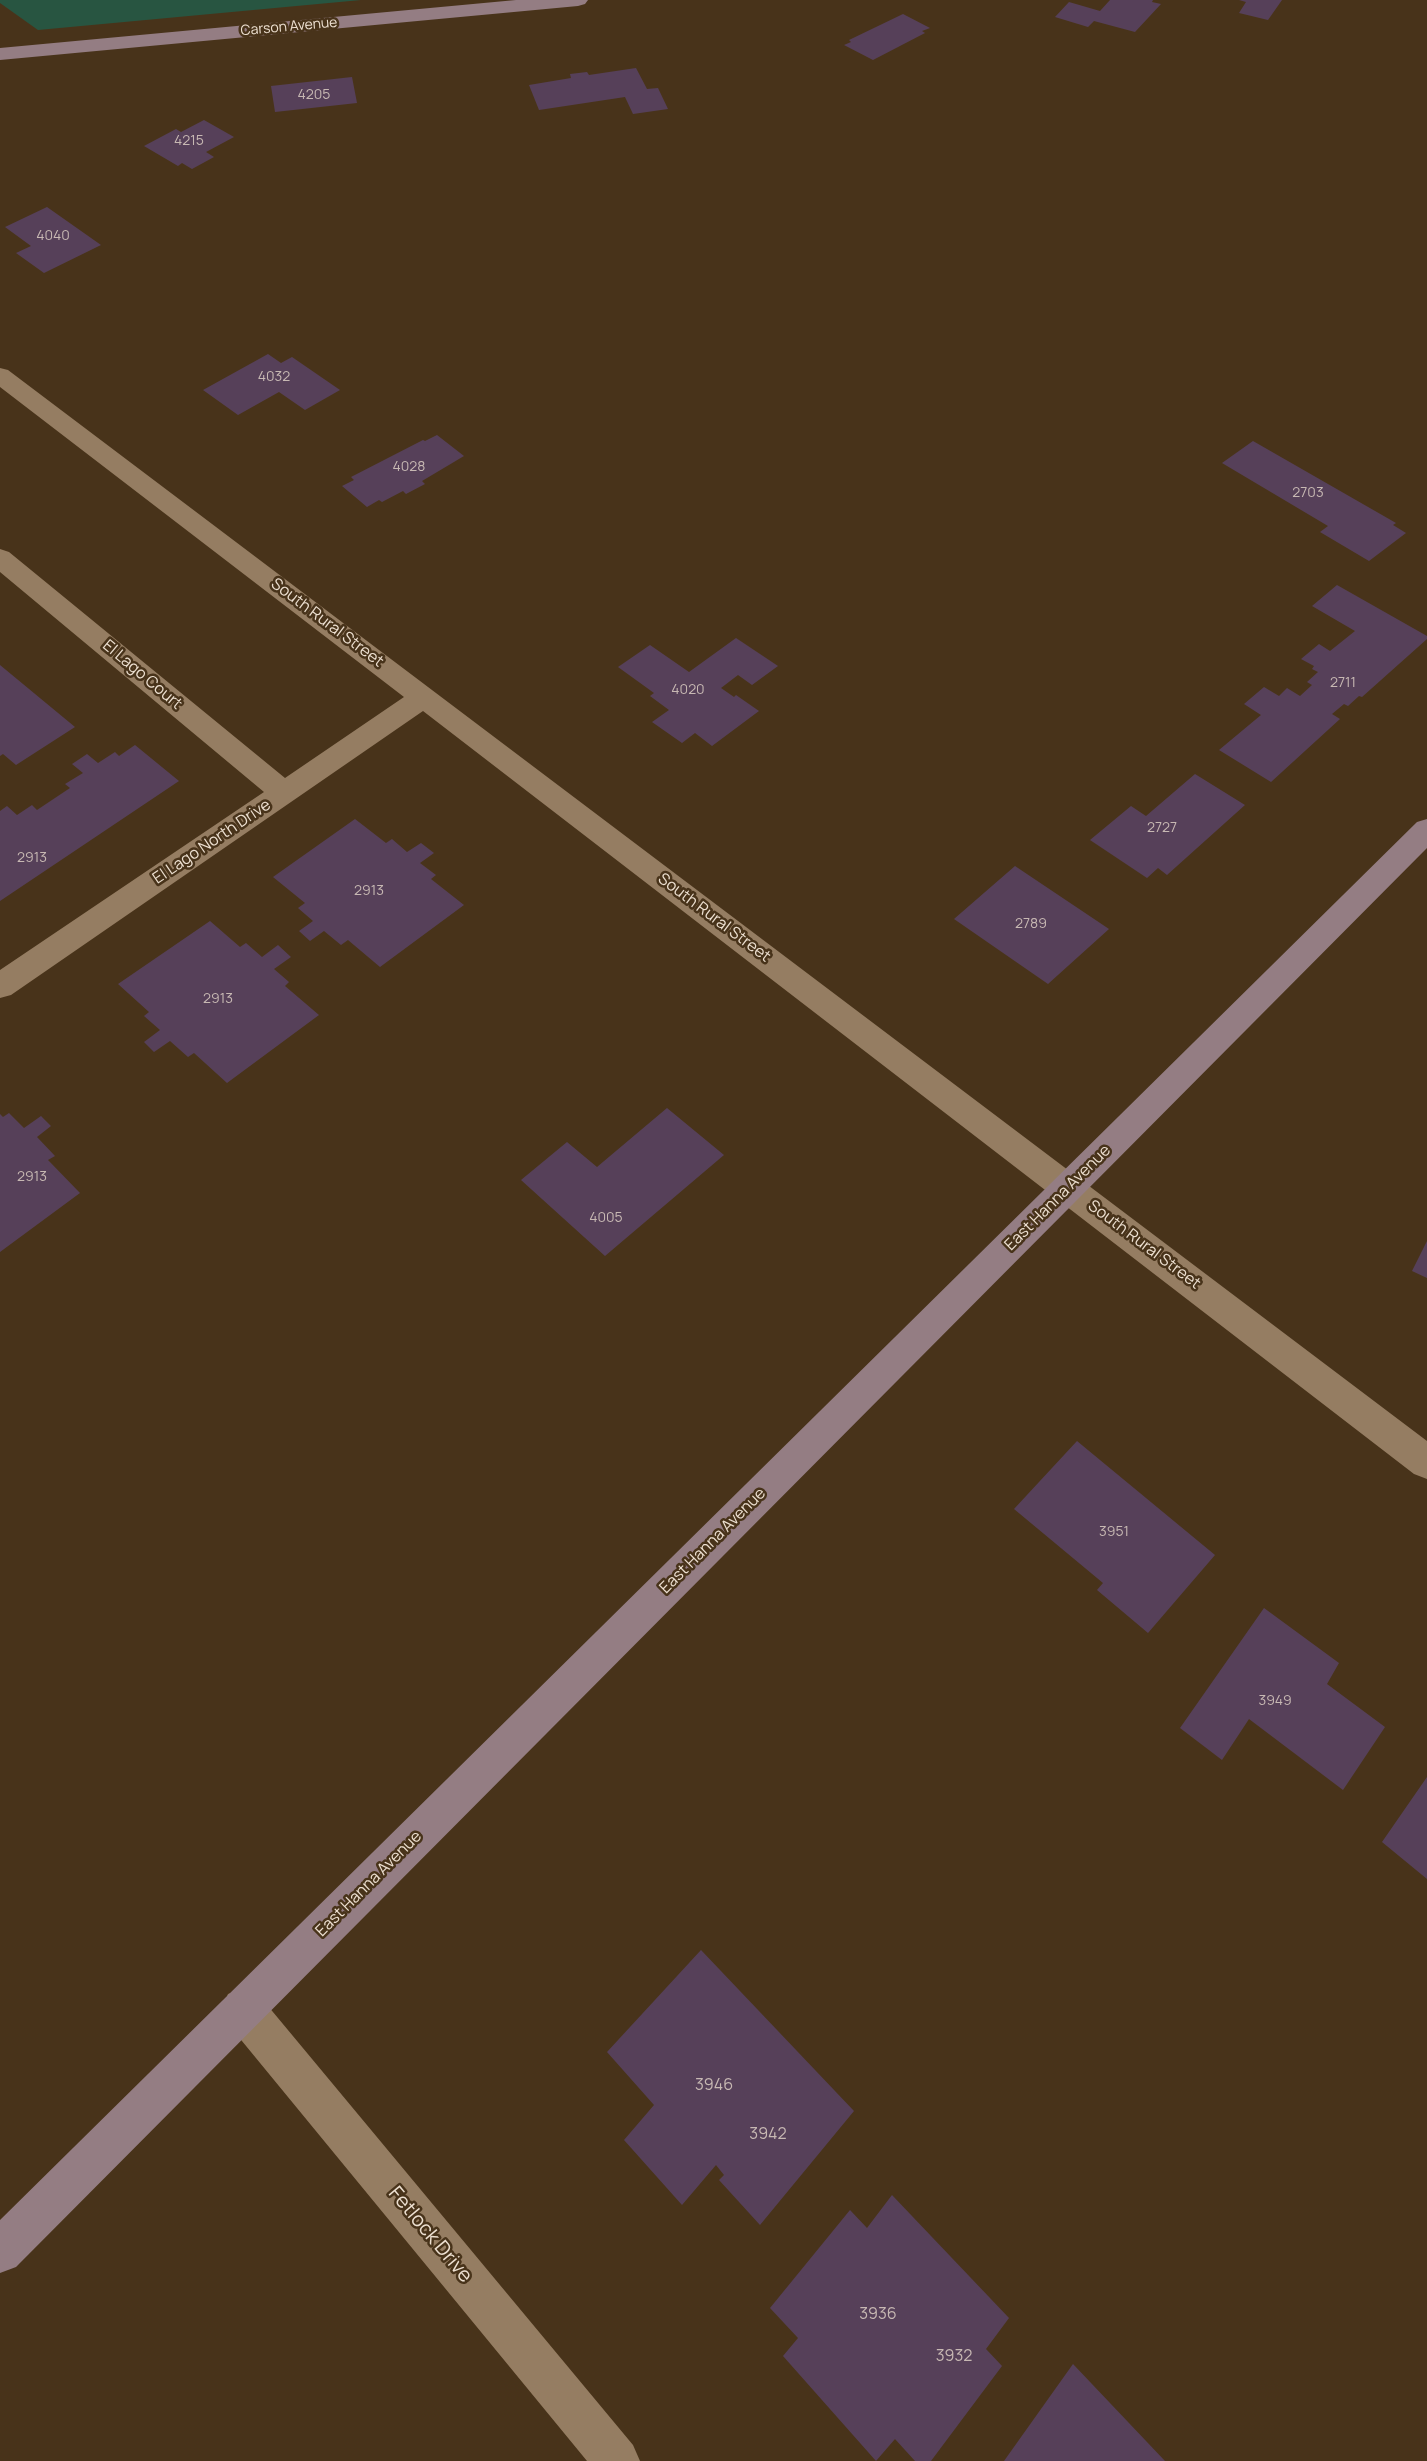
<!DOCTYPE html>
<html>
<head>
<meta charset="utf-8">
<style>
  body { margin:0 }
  canvas { display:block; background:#48331a }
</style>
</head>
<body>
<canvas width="1427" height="2461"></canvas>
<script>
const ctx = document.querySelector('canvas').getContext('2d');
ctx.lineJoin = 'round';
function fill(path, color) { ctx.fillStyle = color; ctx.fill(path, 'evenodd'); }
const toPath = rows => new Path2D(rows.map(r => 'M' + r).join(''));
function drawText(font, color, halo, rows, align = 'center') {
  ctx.font = font + ' Manrope,sans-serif'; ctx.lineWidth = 5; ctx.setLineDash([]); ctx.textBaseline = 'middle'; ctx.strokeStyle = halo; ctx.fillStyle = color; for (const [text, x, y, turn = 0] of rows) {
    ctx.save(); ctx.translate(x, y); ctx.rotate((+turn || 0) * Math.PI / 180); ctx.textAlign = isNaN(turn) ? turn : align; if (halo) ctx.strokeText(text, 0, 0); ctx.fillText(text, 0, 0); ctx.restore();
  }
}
const green = toPath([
  [0,0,361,0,38,30,0,3]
]);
const building = toPath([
  [1110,0,1153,0,1152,2,1161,4,1135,32,1094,21,1088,27,1055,17,1069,2,1100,11],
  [1239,0,1282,0,1268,20,1239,13,1246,2],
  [903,14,930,28,922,31,925,33,873,60,844,45,851,42,849,40],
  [636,68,647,89,658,88,668,109,633,114,625,97,539,110,529,85,571,78,570,74,587,72,589,75],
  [352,77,357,103,275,112,271,86],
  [204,120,234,137,206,152,214,157,192,169,182,163,178,166,144,146,176,129,181,132],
  [47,207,101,245,44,273,16,253,31,246,5,227],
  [268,354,281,363,292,357,340,390,305,410,279,392,238,415,203,390],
  [437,435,464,456,422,481,425,484,406,494,403,491,382,502,379,500,367,507,342,486,354,480,351,477,423,440,425,441],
  [1253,441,1396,523,1393,525,1406,533,1369,561,1320,532,1328,526,1222,463],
  [1337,585,1427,636,1427,639,1362,697,1359,696,1348,706,1344,704,1332,714,1340,719,1271,782,1219,750,1261,715,1244,704,1264,687,1279,696,1287,688,1300,696,1312,685,1307,682,1318,672,1312,669,1314,666,1301,659,1319,644,1330,651,1355,631,1312,606],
  [736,638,778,666,752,685,738,675,721,688,734,697,736,695,759,711,712,746,695,733,682,743,652,722,669,710,650,696,654,693,618,667,650,645,689,672],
  [0,665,75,727,16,765,3,754,0,756],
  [135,745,179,781,0,901,0,811,7,806,17,815,32,805,37,810,70,788,65,784,83,773,72,764,87,754,98,763,115,752,119,756],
  [1195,774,1245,805,1167,875,1158,868,1147,878,1090,840,1131,806,1146,816],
  [355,819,386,843,392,839,407,852,421,843,434,853,420,863,436,875,431,879,464,905,380,967,348,940,341,945,324,931,310,941,299,931,313,921,298,908,305,903,273,877],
  [1015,866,1109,929,1048,984,954,919],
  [210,921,240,947,246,943,262,957,278,945,291,957,274,969,289,982,285,986,319,1015,227,1083,194,1053,188,1057,170,1041,154,1052,144,1042,160,1030,144,1016,149,1012,118,984],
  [667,1108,724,1155,605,1256,521,1180,567,1142,597,1167],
  [9,1113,24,1128,41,1116,51,1126,37,1137,55,1156,48,1160,80,1193,0,1252,0,1114,3,1117],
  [1427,1241,1427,1278,1412,1271],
  [1077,1441,1215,1555,1148,1633,1097,1590,1103,1583,1014,1509],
  [1264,1608,1339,1663,1327,1684,1385,1727,1343,1790,1249,1719,1222,1760,1180,1728],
  [1427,1777,1427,1879,1382,1842],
  [701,1950,854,2111,760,2225,719,2180,724,2175,716,2165,682,2205,624,2140,654,2105,607,2052],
  [892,2195,1009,2318,986,2349,1002,2366,931,2461,915,2461,895,2439,876,2461,783,2356,798,2338,770,2308,850,2210,867,2228],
  [1073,2364,1165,2461,1004,2461]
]);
const minor = toPath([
  [0,368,8,370,1427,1441,1427,1479,1414,1474,423,711,11,995,0,998,0,970,264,792,0,572,0,549,9,552,285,778,404,697,0,387,0,368],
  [243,1988,258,1994,633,2445,640,2461,587,2461,228,2024,222,2009,228,1994,243,1988]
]);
const secondary = toPath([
  [516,0,588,0,585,4,578,6,0,60,0,48,516,0],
  [1427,819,1427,848,16,2267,0,2273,0,2220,1417,822,1427,819]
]);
const farStreetnames = [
  ["Carson Avenue",289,27,-5]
];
const numberNames = [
  ["4205",314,95],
  ["4215",189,141],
  ["4040",53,236],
  ["4032",274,377],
  ["4028",409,467],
  ["2703",1308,493],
  ["2711",1343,683],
  ["4020",688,690],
  ["2727",1162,828],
  ["2913",32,858],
  ["2913",369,891],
  ["2789",1031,924],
  ["2913",218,999],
  ["2913",32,1177],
  ["4005",606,1218],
  ["3951",1114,1532],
  ["3949",1275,1701]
];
const streetNames = [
  ["South Rural Street",327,623,37],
  ["El Lago Court",142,675,40],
  ["El Lago North Drive",212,842,-34],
  ["South Rural Street",714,918,37],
  ["East Hanna Avenue",1058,1198,-45],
  ["South Rural Street",1144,1245,37],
  ["East Hanna Avenue",713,1541,-45],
  ["East Hanna Avenue",369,1884,-45]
];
const nearNumbernames = [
  ["3946",714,2086],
  ["3942",768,2135],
  ["3936",878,2315],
  ["3932",954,2357]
];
const nearStreetnames = [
  ["Fetlock Drive",430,2235,50]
];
fill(green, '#285541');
fill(building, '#564059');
fill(minor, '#957d62');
fill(secondary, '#947d83');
drawText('14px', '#ede0d1', '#48331a', farStreetnames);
drawText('14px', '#c7b8b3', null, numberNames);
drawText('16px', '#ede0d1', '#48331a', streetNames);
drawText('16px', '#c7b8b3', null, nearNumbernames);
drawText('20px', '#ede0d1', '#48331a', nearStreetnames);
</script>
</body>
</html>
